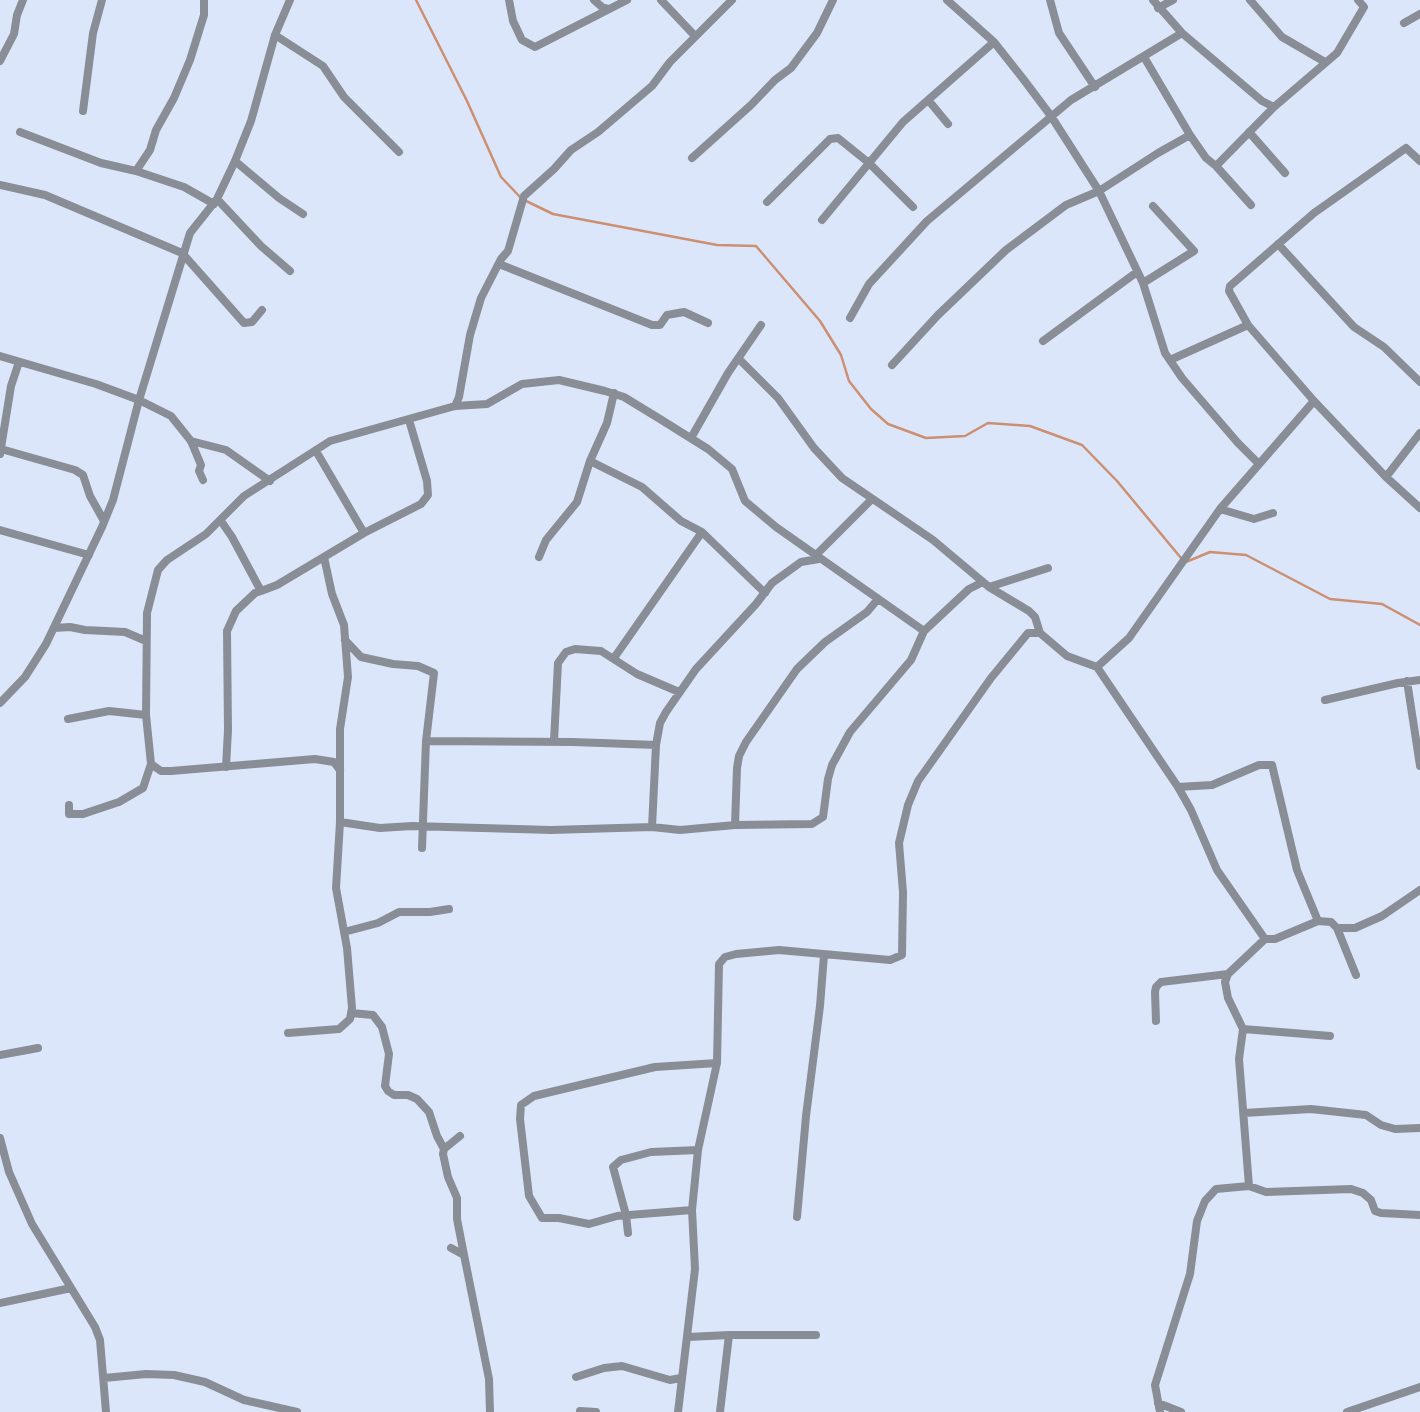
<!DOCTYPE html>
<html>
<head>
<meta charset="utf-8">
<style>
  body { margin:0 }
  canvas { display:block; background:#dce6fa }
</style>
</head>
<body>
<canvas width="1420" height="1412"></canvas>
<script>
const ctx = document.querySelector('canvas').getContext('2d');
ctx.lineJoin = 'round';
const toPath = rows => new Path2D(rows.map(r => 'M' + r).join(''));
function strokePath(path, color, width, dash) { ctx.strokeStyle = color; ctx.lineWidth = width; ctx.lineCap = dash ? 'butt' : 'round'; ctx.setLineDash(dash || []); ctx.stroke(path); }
const stream = toPath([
  [416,0,467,101,501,177,522,199,553,214,717,245,756,246,820,321,841,355,849,381,871,409,888,424,926,438,965,436,988,423,1030,426,1082,445,1117,481,1181,558],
  [1186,562,1210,552,1246,555,1330,599,1382,604,1420,625]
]);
const minor = toPath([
  [509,0,513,21,522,40,535,47,627,0],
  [594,0,602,7,609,9],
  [661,0,695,36],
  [1050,0,1059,33,1095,87],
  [1153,0,1182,33,1262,101,1274,107],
  [1250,0,1282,37,1325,62],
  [1158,8,1173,0],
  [1404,23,1420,14],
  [275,35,323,66,344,97,399,152],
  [1144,57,1190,135],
  [0,61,14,34,17,15,23,0],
  [929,101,948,124],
  [83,111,93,33,102,0],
  [20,132,101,163,136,171,184,187,214,204],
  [1249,132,1285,173],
  [692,158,751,105,775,80,791,68,817,33,833,0],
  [235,161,279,198,303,214],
  [1420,161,1406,148,1314,213,1230,286,1229,291,1248,325,1314,401,1386,477,1420,508],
  [1216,166,1251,205],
  [136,171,150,150,156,130,174,98,190,60,204,15,204,0],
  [0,185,45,195,182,253,244,323,252,322,262,310],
  [217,199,261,246,290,271],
  [767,202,830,139,838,138,869,163,913,207],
  [822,220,903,122,994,42],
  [1278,244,1354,327,1384,347,1420,382],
  [499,264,652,325,660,325,667,315,684,312,708,323],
  [1143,283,1194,251,1153,206],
  [850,318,869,284,927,221,1071,100,1182,33],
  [1043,341,1137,272],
  [0,356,96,384,139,400,171,416,191,441,201,465,199,471,203,480],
  [739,359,778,398,814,448,842,478,933,540,989,587,1029,611,1035,617,1040,633],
  [1170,360,1248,325],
  [892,365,938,315,1006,250,1066,205,1099,191,1051,116,1024,80,994,42,947,0],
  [455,406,459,397,470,335,481,298,501,259,508,251,524,196,554,169,571,150,598,132,652,86,670,62,732,0],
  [691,438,728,373,761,325],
  [191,441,226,450,270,481],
  [1,449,75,470,83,475,90,496,104,521],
  [0,454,11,386,19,362],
  [590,461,642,487,681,521,702,532,765,593],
  [1259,464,1238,443,1182,378,1165,353,1143,283,1099,191,1158,153,1190,135,1206,158,1216,166,1274,107,1337,53,1364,7,1358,0],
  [1386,477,1420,433],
  [1220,509,1254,519,1273,513],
  [221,521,232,537,261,591,277,585,364,533,316,451],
  [0,530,89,555],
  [364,533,421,504,428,495,427,481,409,420],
  [815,556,872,499],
  [539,557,546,540,577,502,590,461,607,423,614,393],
  [989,587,1048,568],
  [54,628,70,627,85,630,125,632,146,641],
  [345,640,361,657,393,664,418,666,434,673,426,741],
  [614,658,702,532],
  [1097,667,1129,638,1220,509,1314,401],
  [1407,681,1420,766],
  [1325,700,1398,683,1420,680],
  [0,703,25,677,46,644,102,527,113,500,139,400,190,233,217,199,235,161,251,121,275,35,290,0],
  [68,719,109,711,146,715],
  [554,741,558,663,566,652,575,649,601,651,637,674,679,692],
  [151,764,161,771,171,771,315,759,334,762,340,770],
  [226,767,228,730,227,631,236,611,255,593,261,591],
  [1178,787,1212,785,1259,765,1272,765,1297,870,1318,921],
  [69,805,69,814,83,814,119,802,143,788,151,764,146,715,147,613,158,570,167,560,206,534,244,496,330,441,455,406,487,404,522,384,559,380,605,391,624,397,660,419,708,449,732,469,745,501,776,527,924,631],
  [340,822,380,828,412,826,551,830,652,827,680,830,735,825,812,824,823,817,828,779,832,765,850,732,911,660,924,631,969,589,983,582],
  [735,825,737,768,739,756,746,742,797,669,825,642,867,612,878,599],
  [652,827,656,745,660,723,666,712,696,669,756,604,772,583,801,562,819,559],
  [422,848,426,741,573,742,656,745],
  [1337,928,1355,928,1382,916,1420,890],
  [344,932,378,923,399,912,430,912,449,909],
  [1265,939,1275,939,1318,921,1331,922,1337,928,1356,975],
  [351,1013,373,1015,382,1027,389,1054,385,1086,388,1091,394,1095,408,1095,417,1099,429,1112,437,1136,444,1149],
  [1156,1021,1155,992,1156,987,1161,982,1228,974],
  [1243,1029,1330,1036],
  [288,1033,339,1029,350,1019,352,1008,347,948,336,888,340,822,340,729,348,677,344,625,332,594,324,557],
  [0,1055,38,1048],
  [1244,1113,1311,1109,1366,1115,1381,1125,1395,1129,1420,1128],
  [460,1136,444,1149,443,1154,448,1177,457,1198,457,1219,464,1255],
  [0,1138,9,1172,32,1224,95,1327,100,1340,106,1412],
  [692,1210,617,1216,589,1224,559,1218,542,1218,529,1196,520,1119,521,1105,534,1096,655,1067,717,1063],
  [797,1217,806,1116,820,1006,824,955],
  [628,1233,626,1215,613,1167,621,1160,651,1152,698,1150],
  [451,1248,464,1255,489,1379,490,1412],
  [0,1303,71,1288],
  [729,1335,816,1335],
  [688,1337,729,1335,720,1412],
  [576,1377,604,1368,622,1366,670,1380,681,1378],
  [104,1378,146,1374,174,1375,205,1382,244,1400,297,1412],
  [1158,1403,1181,1412],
  [580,1411,596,1412],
  [678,1412,695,1269,692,1210,698,1150,717,1063,719,964,725,957,736,954,779,950,890,960,902,955,903,892,899,843,908,805,918,781,991,678,1028,633,1040,633,1067,656,1097,667,1178,787,1191,810,1217,870,1265,939,1228,974,1225,982,1228,998,1243,1029,1239,1059,1249,1186,1266,1192,1351,1189,1363,1193,1371,1200,1375,1211,1381,1213,1420,1215],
  [1160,1412,1155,1385,1190,1274,1197,1221,1205,1201,1216,1189,1249,1186],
  [1347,1412,1420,1387]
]);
strokePath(stream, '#cc8f71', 2.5);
strokePath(minor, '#898e96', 8);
</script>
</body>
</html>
